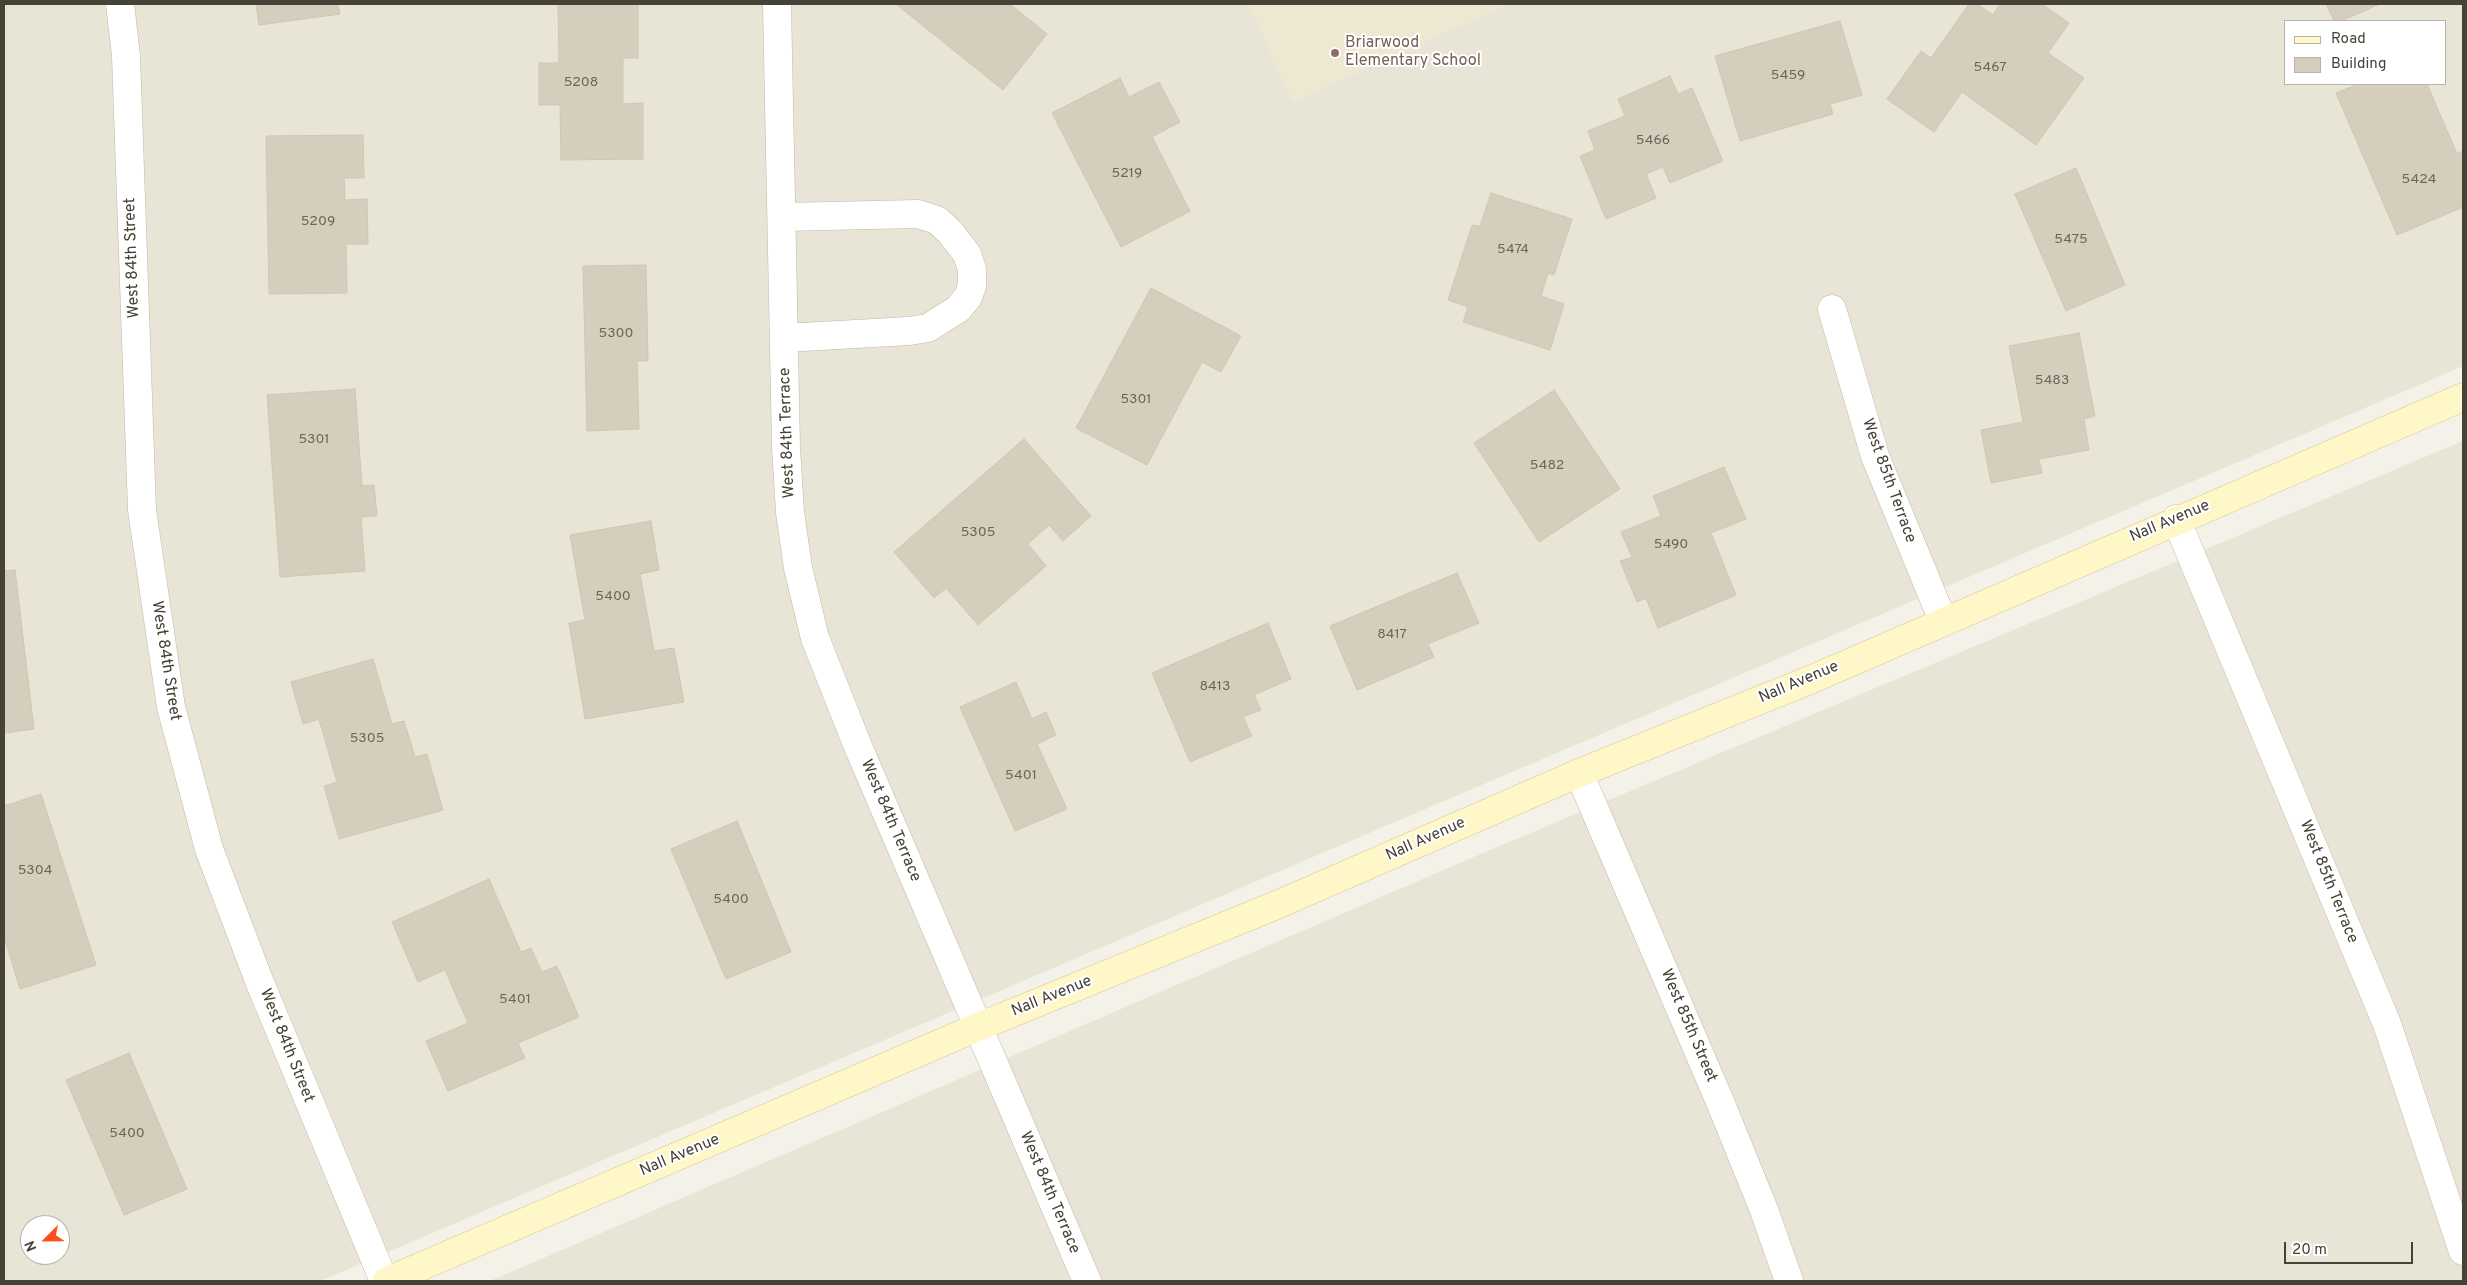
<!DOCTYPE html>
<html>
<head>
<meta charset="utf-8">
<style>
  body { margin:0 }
  #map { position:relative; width:2467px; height:1285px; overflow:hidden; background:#f4f1e8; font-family:Overpass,sans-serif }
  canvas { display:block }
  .frame { position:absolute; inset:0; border:5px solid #474236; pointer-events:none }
  .legend { position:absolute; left:2284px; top:20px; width:162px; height:65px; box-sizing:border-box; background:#fff; border:1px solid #b5b3af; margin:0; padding:6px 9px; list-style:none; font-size:15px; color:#474236 }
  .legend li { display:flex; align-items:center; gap:10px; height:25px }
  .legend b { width:25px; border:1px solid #b5b3af }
  .north { position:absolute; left:20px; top:1215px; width:50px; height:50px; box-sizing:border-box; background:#fff; border:1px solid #b5b3af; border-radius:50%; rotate:247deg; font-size:14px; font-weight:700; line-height:20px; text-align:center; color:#474236 }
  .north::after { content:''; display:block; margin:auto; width:18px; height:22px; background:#fa5119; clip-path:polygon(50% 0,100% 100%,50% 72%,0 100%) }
  .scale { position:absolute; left:2284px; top:1242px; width:129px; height:22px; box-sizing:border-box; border:2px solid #474236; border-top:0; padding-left:6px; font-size:15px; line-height:18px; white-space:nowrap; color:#474236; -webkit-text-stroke:4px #fff; paint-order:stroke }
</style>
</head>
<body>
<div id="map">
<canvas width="2467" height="1285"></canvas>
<div class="frame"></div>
<ul class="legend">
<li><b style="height:6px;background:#fff7c7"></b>Road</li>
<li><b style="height:14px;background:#d6cebd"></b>Building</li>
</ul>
<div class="north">N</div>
<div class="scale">20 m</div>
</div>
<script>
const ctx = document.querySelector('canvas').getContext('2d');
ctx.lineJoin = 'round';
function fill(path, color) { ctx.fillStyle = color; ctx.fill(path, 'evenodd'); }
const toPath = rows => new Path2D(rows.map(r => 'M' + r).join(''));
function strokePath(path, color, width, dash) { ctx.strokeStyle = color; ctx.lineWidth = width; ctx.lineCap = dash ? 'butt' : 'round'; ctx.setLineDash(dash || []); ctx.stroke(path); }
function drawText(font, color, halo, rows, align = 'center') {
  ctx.font = font + ' Overpass,sans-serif'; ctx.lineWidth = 4; ctx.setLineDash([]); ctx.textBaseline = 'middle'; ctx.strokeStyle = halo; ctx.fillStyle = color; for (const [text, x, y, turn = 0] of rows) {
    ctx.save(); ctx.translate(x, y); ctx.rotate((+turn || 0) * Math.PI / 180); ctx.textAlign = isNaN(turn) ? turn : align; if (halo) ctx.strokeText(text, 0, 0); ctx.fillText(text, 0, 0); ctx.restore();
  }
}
const residential = toPath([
  [4,4,1249,4,1293,102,1507,4,2463,4,2463,366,320,1281,4,1281],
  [2286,21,2446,21,2446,84,2286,84],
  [30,1225,60,1225,60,1255,30,1255],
  [2463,441,2463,1281,490,1281,1483,853]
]);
const education = toPath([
  [1249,4,1507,4,1293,102]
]);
const building = toPath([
  [256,4,338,4,340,14,259,25,256,4],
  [558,4,638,4,638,58,623,58,623,104,643,103,643,159,561,160,560,105,539,105,539,63,559,63,558,4],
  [896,4,1010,4,1047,34,1003,90,896,4],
  [1969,4,1977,4,1993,15,2000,4,2042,4,2069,23,2048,53,2084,78,2036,145,1962,92,1934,132,1887,99,1921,51,1931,58,1969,4],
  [2326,4,2380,4,2341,21,2334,21,2326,4],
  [1840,21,1862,95,1830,104,1833,114,1740,141,1715,56,1840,21],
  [1670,76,1678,94,1692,88,1723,161,1670,183,1663,167,1646,174,1656,198,1606,219,1580,156,1595,150,1588,131,1625,116,1618,99,1670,76],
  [1120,78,1129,97,1159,82,1180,122,1152,137,1190,211,1121,247,1052,113,1120,78],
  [2359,84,2427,84,2457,154,2463,151,2463,207,2397,235,2336,93,2359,84],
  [363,135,364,178,344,178,345,200,367,199,368,244,346,244,347,293,269,294,266,136,363,135],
  [2076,168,2125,285,2066,311,2015,194,2076,168],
  [1491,193,1572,219,1554,275,1548,273,1541,296,1564,304,1550,350,1463,322,1468,307,1448,300,1472,225,1480,226,1491,193],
  [646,265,648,361,637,361,639,429,587,431,583,266,646,265],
  [1151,288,1241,336,1221,372,1202,362,1147,465,1076,428,1151,288],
  [2079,333,2095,416,2084,419,2089,450,2039,459,2042,473,1991,483,1981,430,2023,422,2009,346,2079,333],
  [355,389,362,486,374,485,377,516,361,517,365,571,280,577,267,395,355,389],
  [1554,390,1620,489,1539,542,1474,443,1554,390],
  [1024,439,1091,516,1063,541,1049,525,1028,544,1046,566,978,625,946,588,934,598,894,552,1024,439],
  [1724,467,1746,519,1711,533,1736,595,1658,628,1646,598,1637,602,1620,561,1632,557,1621,532,1661,516,1653,496,1724,467],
  [651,521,659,570,640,574,654,651,674,648,684,702,585,719,569,623,585,620,570,535,651,521],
  [15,570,34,729,4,733,4,571,15,570],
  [1457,573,1479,623,1428,644,1434,657,1357,690,1330,626,1457,573],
  [1268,623,1291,679,1254,695,1261,710,1243,717,1252,736,1190,762,1152,673,1268,623],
  [373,659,392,724,404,721,415,757,427,754,443,810,339,839,324,786,337,782,319,719,303,724,291,682,373,659],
  [1016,682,1032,719,1046,712,1056,735,1037,744,1067,809,1015,831,960,707,1016,682],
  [41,794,96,965,20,989,4,937,4,806,41,794],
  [737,821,791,952,726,979,671,849,737,821],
  [489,879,521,952,531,948,542,972,557,966,579,1017,518,1043,525,1058,448,1091,426,1041,468,1023,445,970,418,982,392,922,489,879],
  [129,1053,187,1189,124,1215,66,1080,129,1053]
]);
const minor = toPath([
  [120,4,126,56,142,510,171,707,209,849,260,983,384,1281],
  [777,4,786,447,790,512,798,568,815,638,857,744,1087,1281],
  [783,217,918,214,937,220,950,232,967,254,972,269,972,286,968,297,958,309,928,328,909,331,785,338],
  [1832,309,1875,456,1943,621],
  [2176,519,2387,1024,2463,1251],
  [1579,773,1721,1104,1764,1210,1789,1281]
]);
const secondary = toPath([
  [387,1281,978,1027,1279,904,1579,773,1810,680,2463,397]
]);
const markers = [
  [1335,53,5,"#8d6e63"]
];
const numberNames = [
  ["5467",1990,68],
  ["5459",1788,76],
  ["5208",581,83],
  ["5466",1653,141],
  ["5219",1127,174],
  ["5424",2419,180],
  ["5209",318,222],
  ["5475",2071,240],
  ["5474",1513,250],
  ["5300",616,334],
  ["5483",2052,381],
  ["5301",1136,400],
  ["5301",314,440],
  ["5482",1547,466],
  ["5305",978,533],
  ["5490",1671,545],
  ["5400",613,597],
  ["8417",1392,635],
  ["8413",1215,687],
  ["5305",367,739],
  ["5401",1021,776],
  ["5304",35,871],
  ["5400",731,900],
  ["5401",515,1000],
  ["5400",127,1134]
];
const educationNames = [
  ["Briarwood",1345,44],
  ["Elementary School",1345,62]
];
const streetNames = [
  ["West 84th Street",133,258,-92],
  ["West 84th Terrace",788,433,-92],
  ["West 85th Terrace",1888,481,70],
  ["Nall Avenue",2170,522,-23],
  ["West 84th Street",165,661,81],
  ["Nall Avenue",1799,683,-23],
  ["West 84th Terrace",890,821,67],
  ["Nall Avenue",1426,840,-24],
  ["West 85th Terrace",2328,882,68],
  ["Nall Avenue",1052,997,-22],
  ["West 85th Street",1688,1026,67],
  ["West 84th Street",286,1046,68],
  ["Nall Avenue",680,1156,-23],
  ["West 84th Terrace",1049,1193,67]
];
fill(residential, '#e8e4d6');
fill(education, '#ede8d2');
fill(building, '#d6cebd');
strokePath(building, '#d0c7b0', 1);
strokePath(minor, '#c0baaa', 29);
strokePath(secondary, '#d4ca98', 29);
strokePath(minor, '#fff', 28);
strokePath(secondary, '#fff7c7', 28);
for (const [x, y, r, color] of markers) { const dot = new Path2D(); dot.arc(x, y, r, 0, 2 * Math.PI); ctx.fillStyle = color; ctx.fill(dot); strokePath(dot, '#fff', 2); }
drawText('14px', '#6b6558', null, numberNames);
drawText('16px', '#785e54', '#fff', educationNames, 'left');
drawText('16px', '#474236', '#fff', streetNames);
</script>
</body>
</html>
